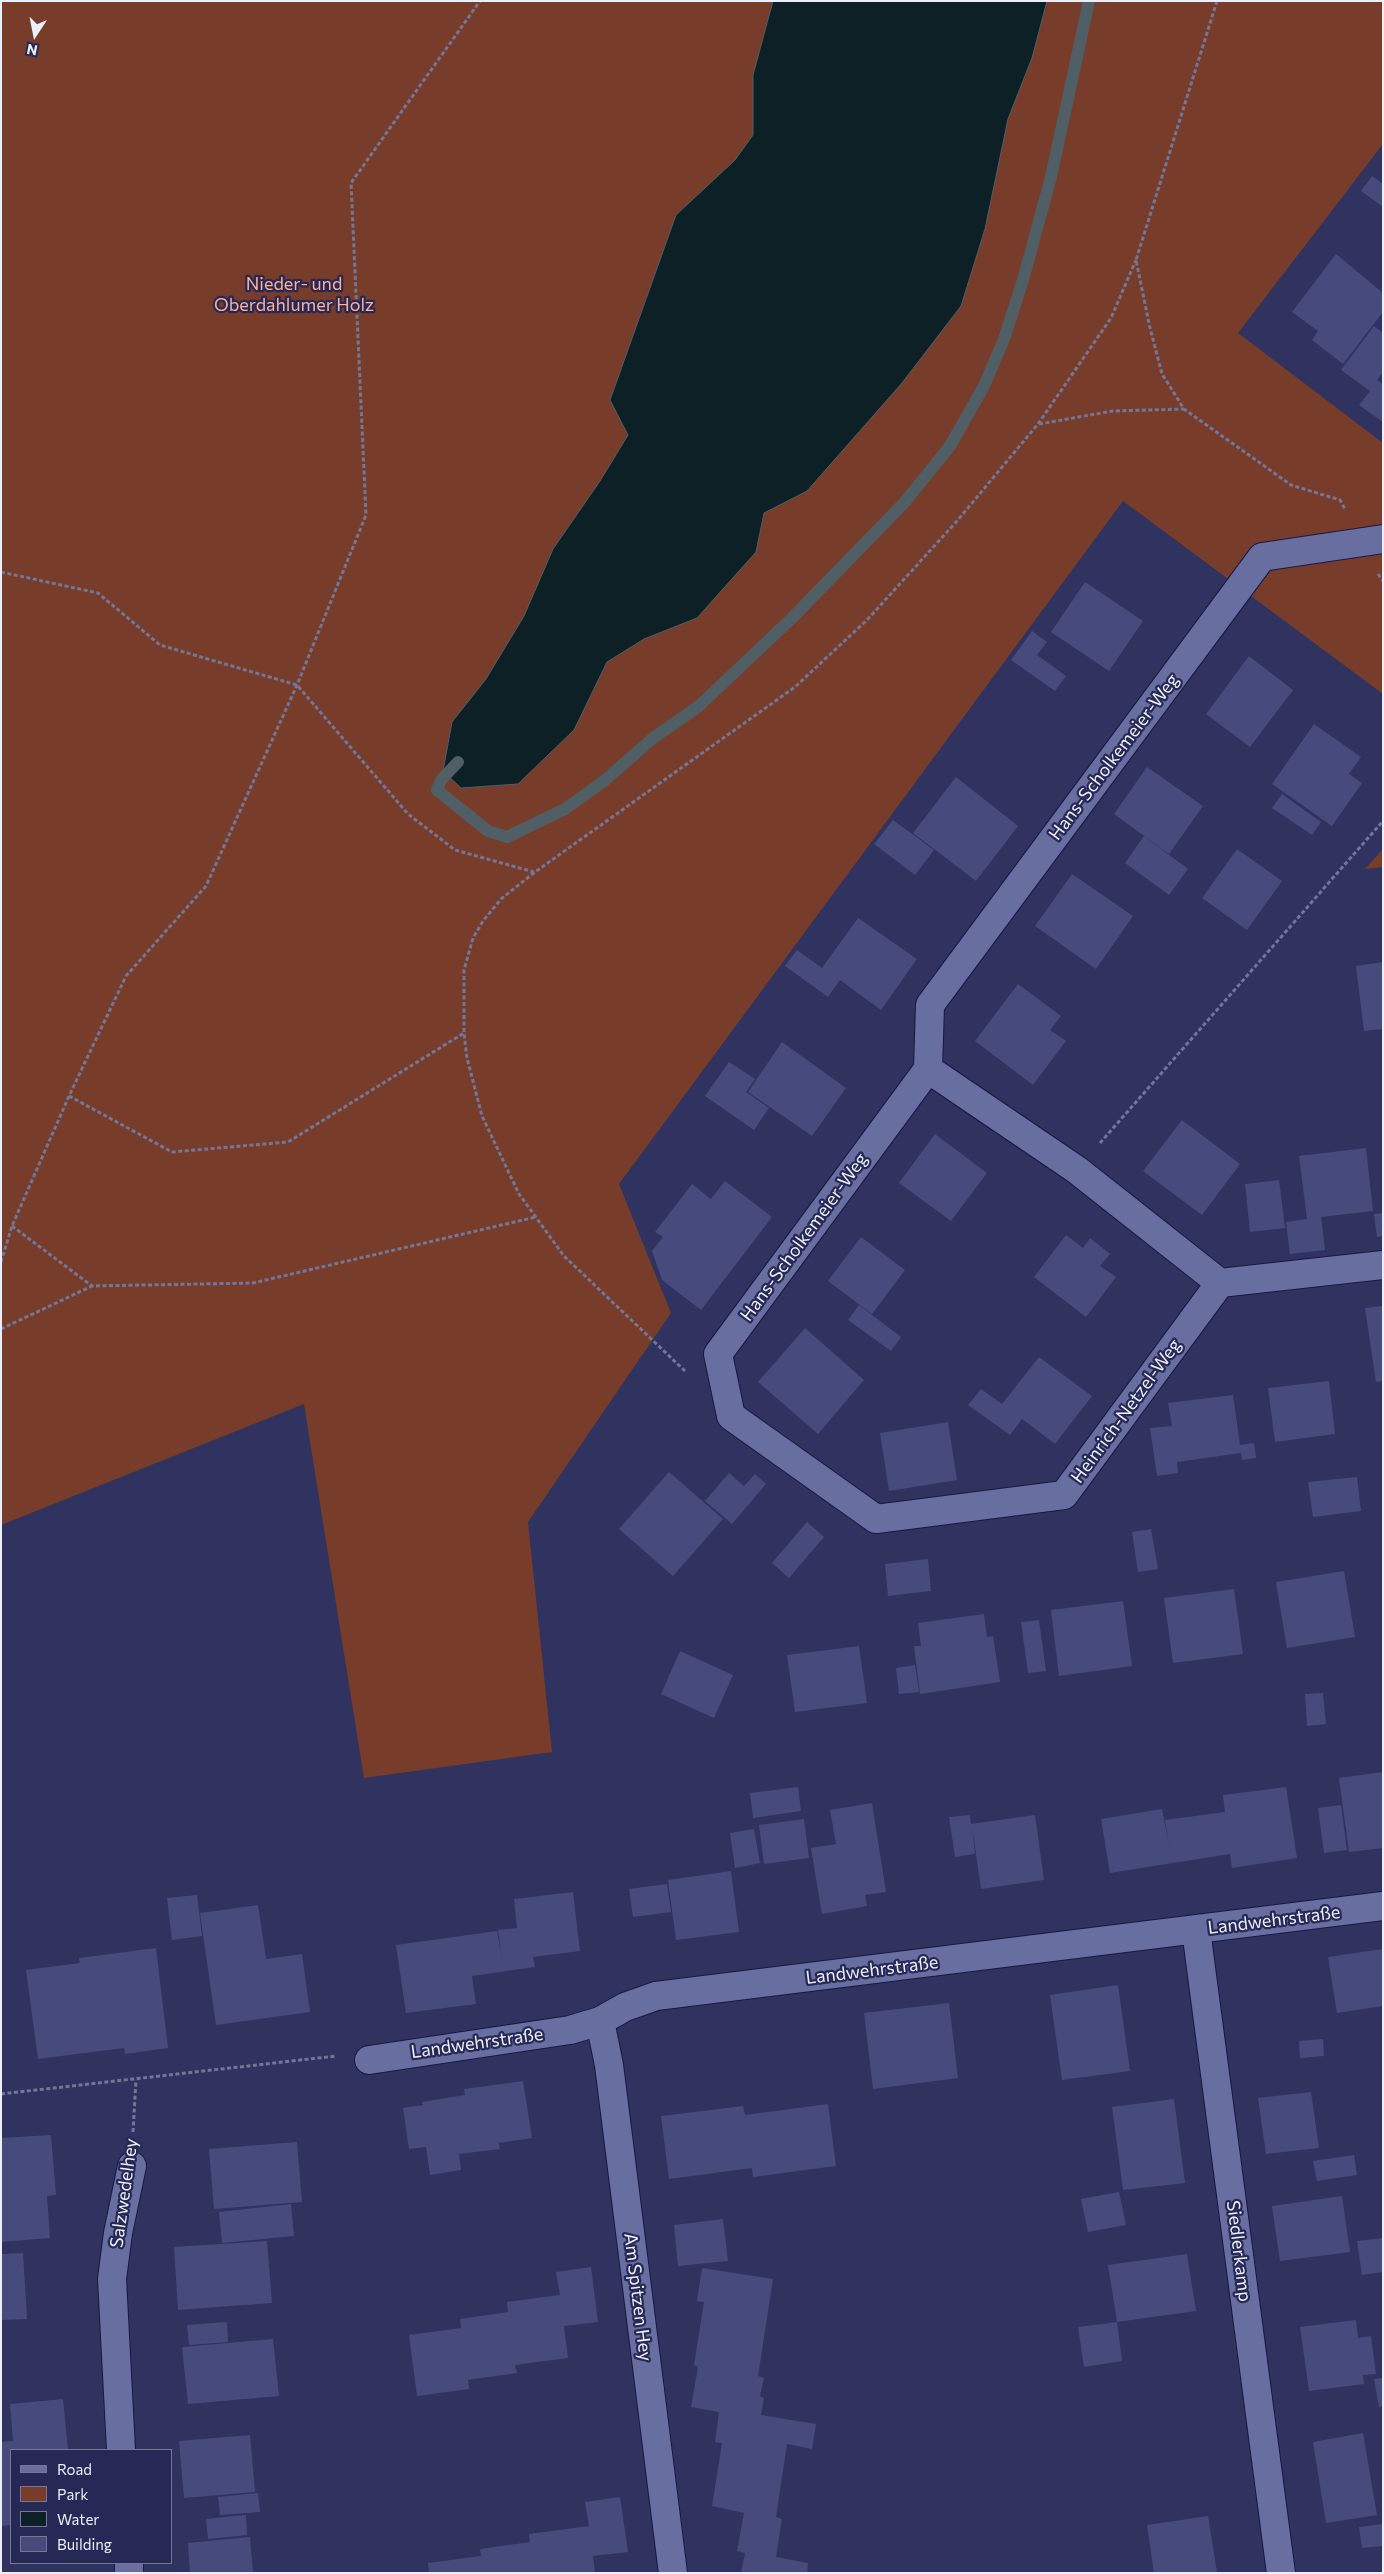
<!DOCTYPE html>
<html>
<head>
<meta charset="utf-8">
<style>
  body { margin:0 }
  #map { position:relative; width:1384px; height:2574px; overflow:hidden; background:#303260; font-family:Commissioner,sans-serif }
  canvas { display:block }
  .frame { position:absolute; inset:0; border:2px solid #eceefa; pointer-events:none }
  .legend { position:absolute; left:10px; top:2449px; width:162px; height:115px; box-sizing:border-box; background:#262855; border:1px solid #757797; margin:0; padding:6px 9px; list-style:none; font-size:15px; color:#eceefa }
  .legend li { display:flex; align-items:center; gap:10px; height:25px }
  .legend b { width:25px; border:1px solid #757797 }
  .north { position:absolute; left:10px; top:10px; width:50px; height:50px; -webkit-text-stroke:4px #262855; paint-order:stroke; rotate:191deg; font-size:14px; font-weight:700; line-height:20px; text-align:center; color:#eceefa }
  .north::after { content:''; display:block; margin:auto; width:18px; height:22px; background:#eceefa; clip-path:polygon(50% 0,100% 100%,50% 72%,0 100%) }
</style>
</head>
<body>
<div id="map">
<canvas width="1384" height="2574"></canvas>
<div class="frame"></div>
<ul class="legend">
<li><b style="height:6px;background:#696ea1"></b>Road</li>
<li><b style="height:14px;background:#773d2a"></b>Park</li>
<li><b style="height:14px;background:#0d2025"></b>Water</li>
<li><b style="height:14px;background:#474b7b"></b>Building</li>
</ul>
<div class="north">N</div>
</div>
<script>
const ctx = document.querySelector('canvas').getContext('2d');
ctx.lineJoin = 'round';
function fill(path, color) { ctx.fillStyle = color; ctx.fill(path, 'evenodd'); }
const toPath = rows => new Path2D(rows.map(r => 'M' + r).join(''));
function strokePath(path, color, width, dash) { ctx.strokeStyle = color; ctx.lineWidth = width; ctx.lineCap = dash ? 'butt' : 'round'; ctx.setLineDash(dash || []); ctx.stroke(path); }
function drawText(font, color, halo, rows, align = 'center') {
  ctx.font = font + ' Commissioner,sans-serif'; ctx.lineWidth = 4.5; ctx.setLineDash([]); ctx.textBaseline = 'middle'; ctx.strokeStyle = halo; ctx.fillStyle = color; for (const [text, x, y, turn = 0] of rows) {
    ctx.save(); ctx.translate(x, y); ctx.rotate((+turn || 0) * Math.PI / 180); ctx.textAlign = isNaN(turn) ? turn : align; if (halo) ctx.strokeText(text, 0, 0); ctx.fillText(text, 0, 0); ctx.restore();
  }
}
const green = toPath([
  [1,1,1383,1,1383,144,1238,333,1383,443,1383,694,1123,501,619,1184,671,1313,528,1522,552,1752,364,1778,304,1404,1,1525],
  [1383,849,1383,867,1365,869]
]);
const water = toPath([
  [773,1,1047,1,1032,58,1008,119,985,229,961,306,902,383,807,491,764,513,756,552,697,618,644,639,607,662,574,730,518,784,461,788,443,771,452,722,486,679,524,616,553,549,600,481,628,435,610,400,676,215,735,160,753,135,753,75,773,1]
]);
const stream = toPath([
  [458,762,441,780,437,790,488,831,507,837,565,809,604,781,652,739,699,706,792,618,904,503,950,446,984,386,1004,339,1023,280,1051,177,1089,1]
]);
const building = toPath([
  [1372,176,1383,184,1383,207,1361,191],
  [1336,254,1383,293,1383,312,1343,364,1312,340,1318,331,1292,312],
  [1374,326,1383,333,1383,372,1377,380,1383,384,1383,422,1359,405,1370,391,1341,370],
  [1085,582,1143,621,1109,671,1051,632],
  [1032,631,1047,642,1037,655,1066,676,1055,691,1011,660],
  [1249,656,1293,690,1250,747,1206,714],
  [1314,724,1361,757,1349,774,1362,783,1332,826,1272,784],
  [1147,767,1203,806,1169,854,1114,814],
  [956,777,1018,826,976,881,913,833],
  [1282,794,1321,822,1312,835,1272,808],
  [893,820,934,850,915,875,874,844],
  [1144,836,1188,869,1169,895,1125,863],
  [1237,849,1282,881,1247,930,1202,898],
  [1072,874,1133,916,1096,969,1035,926],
  [858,918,917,959,881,1010,840,980,828,997,785,966,797,950,822,968],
  [1383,962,1383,1029,1364,1031,1356,966],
  [1018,984,1061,1016,1050,1030,1066,1041,1033,1085,975,1041],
  [782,1042,846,1088,812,1136,748,1092],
  [729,1062,755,1079,746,1092,769,1108,754,1130,705,1096],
  [1182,1120,1240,1164,1202,1215,1143,1171],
  [935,1134,987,1173,951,1221,899,1183],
  [1366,1148,1373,1211,1321,1217,1325,1250,1290,1254,1286,1222,1307,1219,1299,1156],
  [1279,1180,1285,1228,1250,1232,1245,1184],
  [725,1181,772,1217,701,1310,662,1280,652,1251,663,1237,655,1232,692,1184,711,1199],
  [1383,1213,1383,1236,1377,1237,1374,1214],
  [1066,1235,1083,1248,1090,1238,1110,1254,1100,1266,1116,1277,1086,1317,1034,1277],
  [861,1237,905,1270,872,1314,828,1281],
  [859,1305,901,1337,891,1351,848,1320],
  [1383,1306,1383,1381,1376,1382,1365,1308],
  [805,1328,864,1380,818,1434,758,1382],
  [1039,1357,1092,1396,1055,1444,1022,1419,1010,1435,968,1405,981,1389,1002,1404],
  [1329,1381,1335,1434,1275,1442,1268,1388],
  [1233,1395,1240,1445,1254,1443,1256,1458,1242,1460,1241,1453,1177,1462,1178,1473,1157,1476,1150,1428,1172,1426,1168,1403],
  [948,1422,957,1480,889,1491,880,1433],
  [669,1472,723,1519,673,1576,619,1529],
  [729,1473,744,1486,755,1474,766,1484,732,1524,705,1501],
  [1357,1477,1361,1511,1313,1517,1308,1482],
  [807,1522,824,1537,789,1578,772,1563],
  [1151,1529,1158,1569,1138,1572,1132,1532],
  [928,1559,931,1591,888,1596,885,1564],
  [1344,1571,1355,1637,1287,1648,1276,1582],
  [1234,1589,1243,1654,1173,1663,1164,1598],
  [1123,1601,1132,1666,1059,1676,1051,1610],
  [984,1614,987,1637,993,1636,1000,1682,920,1694,914,1646,921,1646,918,1623],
  [1039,1620,1046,1671,1028,1673,1021,1622],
  [859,1646,867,1703,795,1712,787,1655],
  [680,1651,733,1675,714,1718,661,1694],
  [915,1665,919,1692,899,1694,896,1668],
  [1323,1693,1326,1724,1307,1726,1305,1694],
  [1383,1772,1383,1848,1349,1852,1339,1778],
  [798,1787,801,1811,753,1818,750,1793],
  [1286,1787,1297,1858,1232,1868,1230,1854,1110,1873,1101,1819,1162,1809,1169,1845,1165,1820,1225,1812,1223,1795],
  [872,1803,886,1892,865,1895,867,1906,822,1914,811,1848,836,1844,830,1810],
  [1341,1805,1347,1850,1324,1853,1318,1808],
  [970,1815,971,1824,1035,1815,1044,1880,981,1889,972,1826,975,1854,955,1857,949,1817],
  [804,1819,809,1858,764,1864,759,1825],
  [754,1829,760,1863,735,1868,730,1833],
  [731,1871,739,1932,676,1940,668,1880],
  [667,1884,671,1912,633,1917,629,1889],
  [573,1892,580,1951,533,1957,535,1967,472,1976,476,2004,406,2013,396,1945,497,1931,502,1959,498,1930,517,1928,514,1899],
  [197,1895,202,1936,172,1940,167,1898],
  [258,1905,266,1959,302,1954,310,2012,216,2025,200,1913],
  [156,1948,168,2048,125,2054,124,2048,38,2059,26,1970,80,1963,79,1958],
  [1383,1949,1383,2006,1337,2013,1328,1957],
  [1118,1985,1130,2071,1062,2080,1050,1995],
  [949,2003,958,2078,873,2089,864,2013],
  [1323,2039,1324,2056,1300,2058,1299,2041],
  [523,2081,532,2138,499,2143,500,2149,459,2154,461,2170,430,2175,426,2147,409,2149,403,2108,423,2105,422,2102,465,2095,464,2089],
  [1311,2092,1319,2148,1266,2154,1258,2098],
  [1174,2099,1185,2183,1123,2190,1112,2107],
  [828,2104,836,2166,753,2177,752,2168,669,2179,661,2116,743,2106,745,2115],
  [51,2135,56,2195,47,2196,50,2238,1,2242,1,2138],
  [297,2142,302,2202,214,2209,209,2149],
  [1354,2155,1357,2175,1317,2181,1313,2161],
  [1119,2192,1126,2225,1088,2232,1081,2199],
  [1342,2196,1350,2252,1280,2261,1272,2206],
  [291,2204,294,2236,222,2243,219,2212],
  [723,2219,728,2261,678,2266,674,2225],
  [1383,2238,1383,2272,1362,2275,1357,2241],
  [267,2241,272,2303,178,2310,174,2247],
  [23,2253,27,2319,1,2320,1,2254],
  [1187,2254,1196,2311,1117,2322,1108,2265],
  [591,2267,598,2322,564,2326,568,2358,515,2365,517,2373,468,2380,469,2389,417,2396,409,2335,461,2328,460,2319,508,2312,507,2302,560,2295,556,2272],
  [702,2268,773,2279,758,2376,764,2378,760,2396,764,2398,761,2415,816,2424,812,2449,787,2444,776,2517,782,2519,776,2557,808,2563,807,2573,741,2573,745,2553,737,2551,744,2513,712,2506,722,2443,715,2442,719,2412,691,2407,698,2367,694,2365,704,2302,697,2301],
  [1356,2320,1358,2338,1371,2336,1376,2374,1363,2375,1364,2384,1309,2391,1300,2327],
  [227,2322,228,2342,189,2345,187,2325],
  [1117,2322,1122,2361,1084,2367,1078,2327],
  [273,2339,279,2396,188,2404,182,2347],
  [1383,2378,1383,2406,1379,2407,1374,2379],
  [63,2399,68,2450,11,2450,11,2525,1,2526,1,2442,13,2441,10,2404],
  [1363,2433,1377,2515,1326,2523,1313,2442],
  [250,2435,255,2492,184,2498,179,2441],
  [258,2493,260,2512,220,2515,218,2497],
  [620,2497,628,2552,593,2556,595,2573,429,2573,428,2563,481,2556,480,2549,530,2542,529,2534,589,2526,585,2502],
  [246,2515,247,2535,208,2539,206,2519],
  [1208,2516,1217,2572,1154,2573,1147,2525],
  [1383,2524,1383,2546,1362,2548,1359,2527],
  [250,2537,253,2573,190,2573,188,2543]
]);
const path = toPath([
  [1217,1,1136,260,1150,328,1162,374,1184,409,1291,485,1340,500,1345,509],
  [1039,424,1113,411,1184,409],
  [1,572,98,593,160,645,297,685,408,814,455,850,534,872],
  [1378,574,1383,581],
  [69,1096,172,1152,288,1142,464,1033],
  [1100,1143,1383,821],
  [12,1226,92,1286,253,1283,536,1217],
  [1,1262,12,1226,69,1096,126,976,206,886,297,685,366,515,351,183,480,1],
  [1,1329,92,1286],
  [685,1371,564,1256,519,1194,482,1116,467,1058,464,1033,464,970,473,938,483,921,501,899,535,872,795,687,867,620,957,521,1038,424,1111,318,1136,260],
  [1,2094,336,2056],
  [133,2132,136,2080]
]);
const street = toPath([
  [1383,539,1262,557,930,1005,928,1069,718,1354,731,1416,876,1519,1064,1495,1220,1283,1383,1265],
  [928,1069,1077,1170,1220,1283],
  [1196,1930,1281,2573],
  [600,2021,609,2065,673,2573],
  [369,2060,570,2030,600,2021,625,2007,656,1996,1383,1906],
  [121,2450,112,2279,118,2233,132,2166],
  [129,2563,129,2573]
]);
const parkNames = [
  ["Nieder- und",294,284],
  ["Oberdahlumer Holz",294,305]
];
const streetNames = [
  ["Hans-Scholkemeier-Weg",1114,757,-53],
  ["Hans-Scholkemeier-Weg",804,1237,-54],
  ["Heinrich-Netzel-Weg",1126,1411,-54],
  ["Landwehrstraße",1274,1920,-7],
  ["Landwehrstraße",872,1970,-7],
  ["Landwehrstraße",477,2043,-8],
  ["Salzwedelhey",124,2193,-82],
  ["Siedlerkamp",1239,2251,83],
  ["Am Spitzen Hey",638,2297,83]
];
fill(green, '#773d2a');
fill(water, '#0d2025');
strokePath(water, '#505e65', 1);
strokePath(stream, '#505e65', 12);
fill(building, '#474b7b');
strokePath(street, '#191844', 30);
strokePath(path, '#747698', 3, [4, 2.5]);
strokePath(street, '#696ea1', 28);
drawText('18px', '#ffb096', '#262855', parkNames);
drawText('18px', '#eceefa', '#262855', streetNames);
</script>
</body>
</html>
